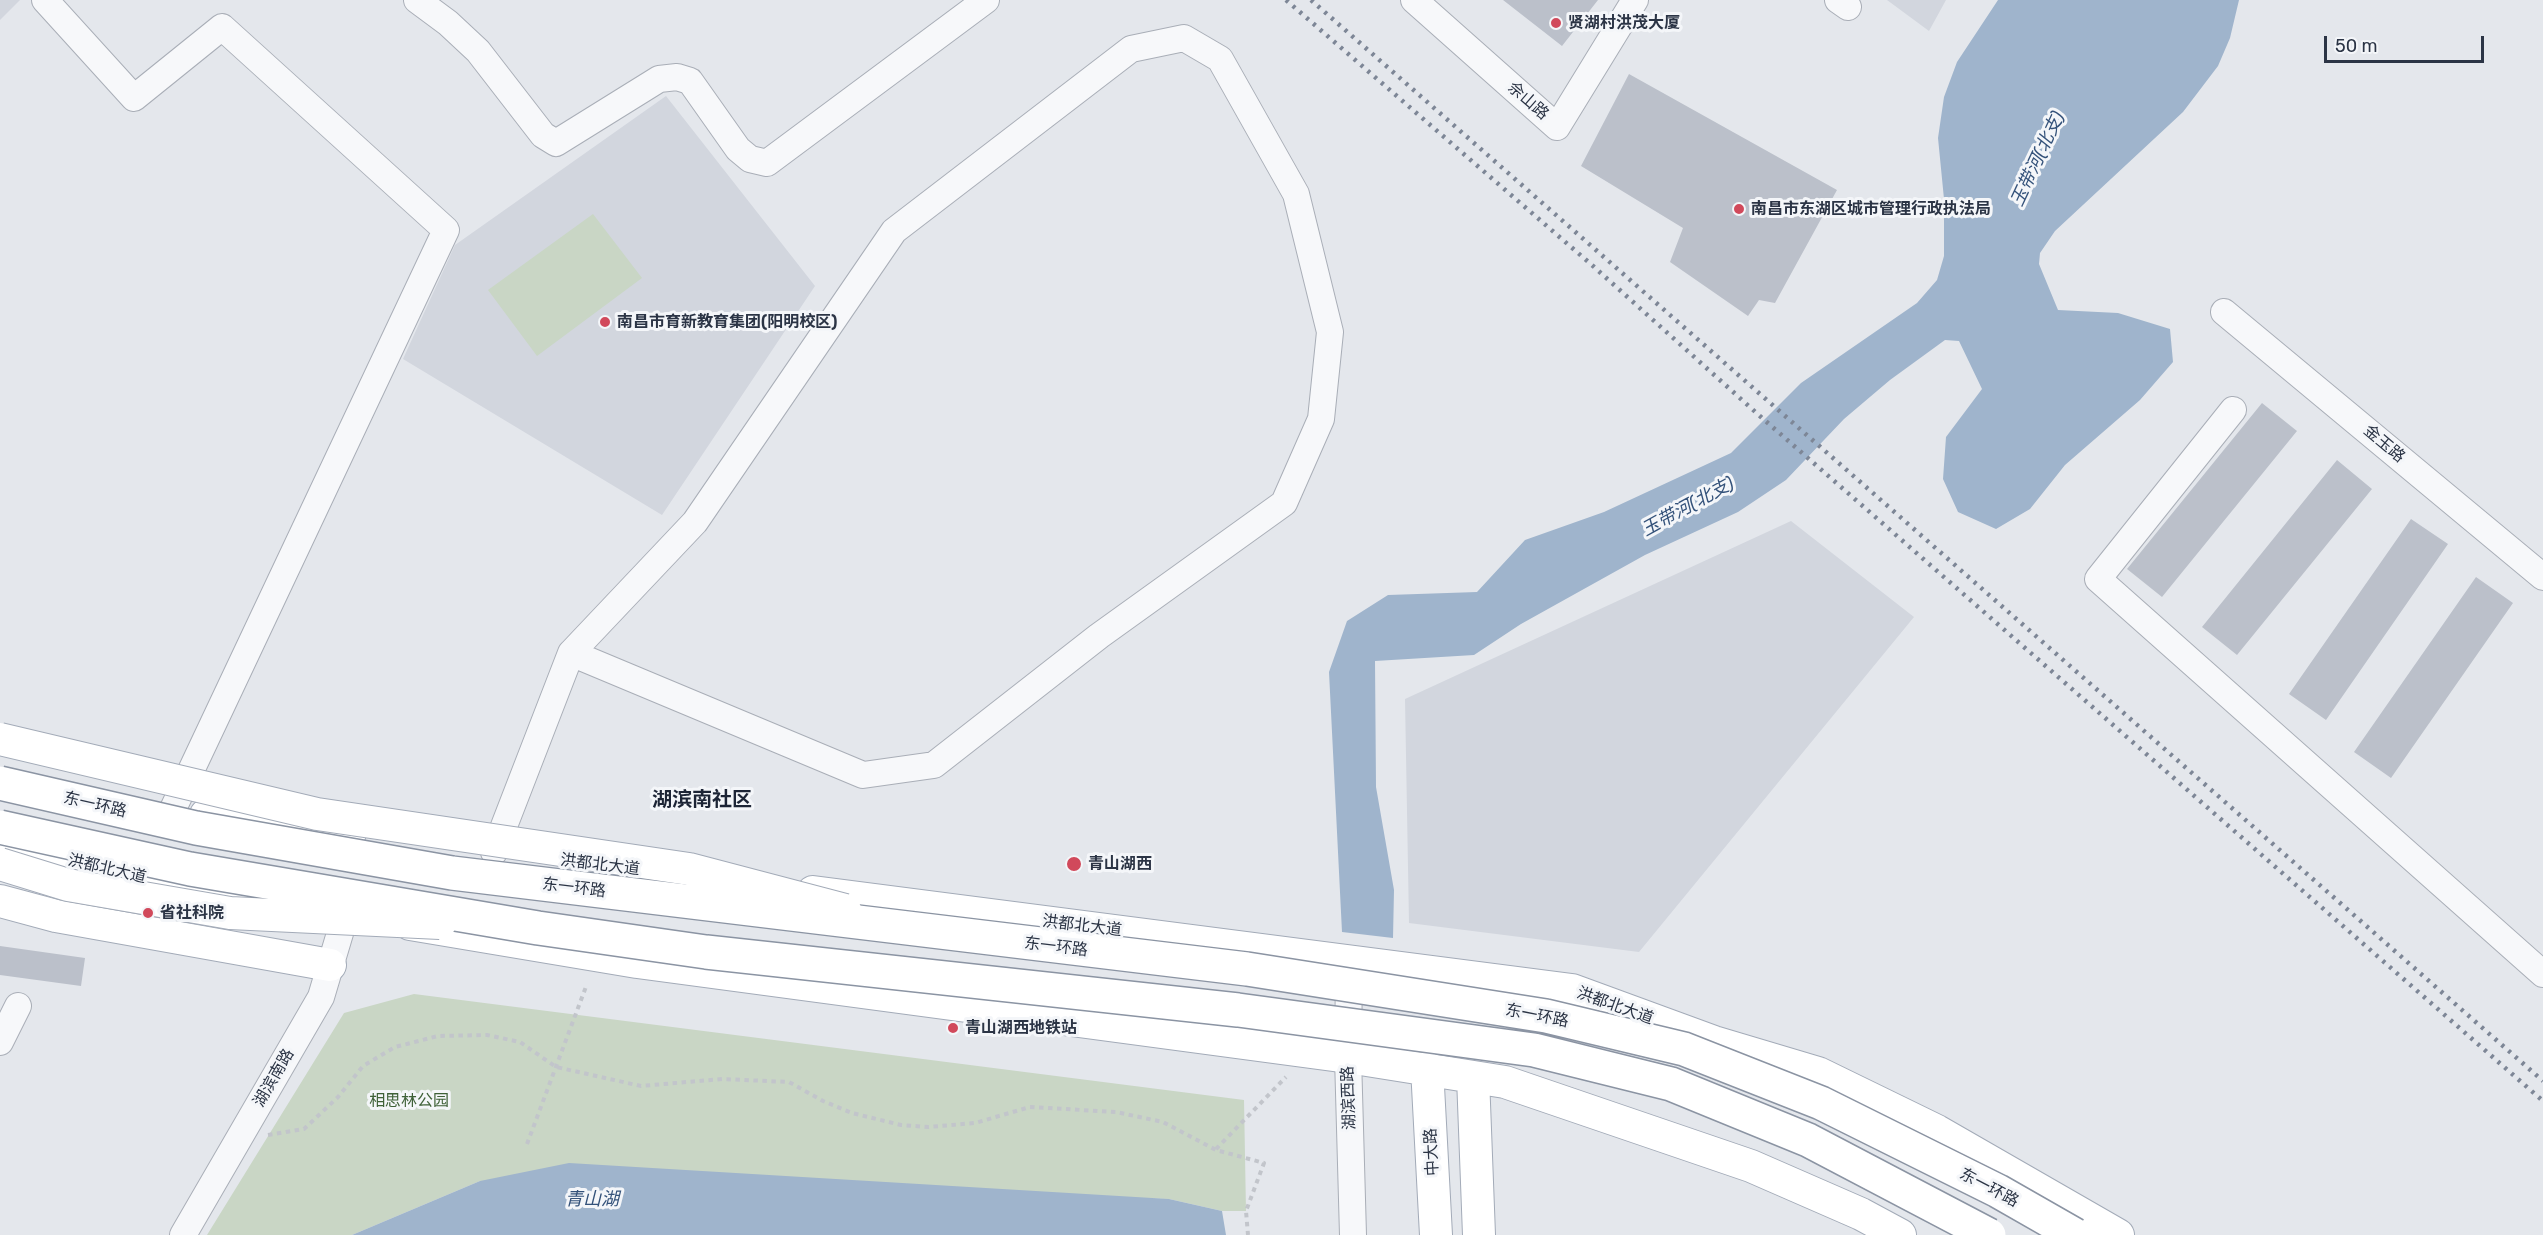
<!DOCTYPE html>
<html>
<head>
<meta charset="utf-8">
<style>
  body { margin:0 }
  #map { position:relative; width:2543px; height:1235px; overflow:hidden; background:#e4e7ec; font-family:Rubik,sans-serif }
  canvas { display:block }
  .scale { position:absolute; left:2324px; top:36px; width:160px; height:27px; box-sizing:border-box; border:3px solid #2b3445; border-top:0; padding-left:8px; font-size:18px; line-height:21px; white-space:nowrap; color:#2b3445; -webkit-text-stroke:4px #f4f6f9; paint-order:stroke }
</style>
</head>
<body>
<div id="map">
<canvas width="2543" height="1235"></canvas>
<div class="scale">50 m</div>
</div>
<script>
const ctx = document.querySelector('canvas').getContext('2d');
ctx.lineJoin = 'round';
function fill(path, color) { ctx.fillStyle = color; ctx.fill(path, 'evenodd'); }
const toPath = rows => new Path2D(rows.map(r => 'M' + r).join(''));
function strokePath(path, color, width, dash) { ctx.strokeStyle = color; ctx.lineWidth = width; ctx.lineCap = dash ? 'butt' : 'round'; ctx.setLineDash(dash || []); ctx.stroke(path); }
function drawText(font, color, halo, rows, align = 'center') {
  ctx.font = font + ' Rubik,"Noto Sans SC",sans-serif'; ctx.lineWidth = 6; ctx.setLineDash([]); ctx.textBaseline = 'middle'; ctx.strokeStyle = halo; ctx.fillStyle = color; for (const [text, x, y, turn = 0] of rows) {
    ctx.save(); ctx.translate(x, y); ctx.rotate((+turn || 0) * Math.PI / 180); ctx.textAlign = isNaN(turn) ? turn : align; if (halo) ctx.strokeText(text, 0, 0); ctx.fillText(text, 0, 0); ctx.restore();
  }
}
const built = toPath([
  [0,0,20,0,0,20],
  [1887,0,1946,0,1929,31],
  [666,96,815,286,662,515,403,359,455,245],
  [1791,521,1914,617,1639,952,1409,923,1405,699]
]);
const green = toPath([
  [593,214,642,278,537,356,488,290],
  [414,994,1244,1100,1246,1211,1222,1211,1169,1199,480,1181,352,1235,207,1235,344,1013]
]);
const water = toPath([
  [1998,0,2239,0,2230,38,2218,66,2183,112,2055,231,2040,253,2039,264,2058,310,2118,313,2170,329,2173,362,2140,400,2065,465,2030,509,1996,529,1958,512,1943,479,1946,437,1982,389,1959,341,1945,340,1890,380,1844,419,1786,480,1738,512,1645,555,1521,624,1474,655,1375,661,1376,787,1394,890,1393,938,1342,932,1329,672,1347,621,1388,595,1477,592,1525,540,1604,512,1731,453,1801,383,1917,303,1937,280,1944,256,1944,199,1938,138,1944,97,1957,62],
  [569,1163,1169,1199,1222,1211,1226,1235,352,1235,480,1181]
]);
const building = toPath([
  [1503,0,1598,0,1562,46],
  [1629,74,1837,190,1775,303,1759,300,1748,316,1670,262,1683,228,1581,166],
  [2262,403,2297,431,2162,597,2127,569],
  [2337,460,2372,489,2237,655,2202,627],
  [2411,519,2448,544,2326,720,2289,694],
  [2476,577,2513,603,2391,778,2354,752],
  [0,946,85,958,81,986,0,975]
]);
const path = toPath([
  [268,1135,304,1129,338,1097,363,1066,395,1047,438,1036,487,1035,520,1042,556,1067,641,1086,722,1079,789,1082,823,1101,852,1113,901,1125,928,1127,975,1123,1030,1107,1116,1112,1163,1122,1216,1150,1264,1163,1246,1211,1248,1235],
  [527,1144,587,984],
  [1216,1149,1286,1077]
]);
const minor = toPath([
  [45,0,134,98,222,27,446,230,172,811],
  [417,0,448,23,478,51,543,135,556,143,659,79,677,77,690,81,738,149,750,159,767,163,986,0],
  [1414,0,1557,127,1635,0],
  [1838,0,1848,7],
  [2224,312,2543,577],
  [2233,410,2098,579,2543,974],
  [494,852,571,653,695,522,894,231,1131,49,1184,38,1220,59,1296,194,1330,332,1321,419,1284,503,1099,636,934,765,863,775,571,653],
  [1349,967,1348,1057,1353,1235],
  [0,1042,18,1006],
  [183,1235,321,997,346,913]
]);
const major = toPath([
  [206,815,350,833],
  [0,844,149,879,305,906],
  [813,892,1572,990,1714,1042,1818,1073,1937,1131,2118,1235],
  [0,901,56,916,330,965],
  [410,924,637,962,1348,1057,1505,1082,1751,1166,1861,1214,1900,1235],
  [1427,1068,1436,1235],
  [1473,1077,1479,1235]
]);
const rail = toPath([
  [1286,0,1593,266,1761,417,2543,1101],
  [1311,0,2543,1081]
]);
const majorBridge = toPath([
  [0,739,317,814,689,869,845,910],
  [0,864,68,885,230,913,440,923]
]);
const highwayBridge = toPath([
  [0,783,196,828,452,873,1247,969,1546,1016,1684,1049,1821,1103,1998,1191,2075,1235],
  [0,827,190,869,538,928,706,952,1238,1010,1534,1050,1671,1084,1808,1140,1989,1235]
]);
const markers = [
  [1556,23,6,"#d1495b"],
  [1739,209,6,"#d1495b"],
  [605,322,6,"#d1495b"],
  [1074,864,8,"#d1495b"],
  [148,913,6,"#d1495b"],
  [953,1028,6,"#d1495b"]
];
const poiNames = [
  ["贤湖村洪茂大厦",1568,23],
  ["南昌市东湖区城市管理行政执法局",1751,209],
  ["南昌市育新教育集团(阳明校区)",617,322],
  ["青山湖西",1088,864],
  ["省社科院",160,913],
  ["青山湖西地铁站",965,1028]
];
const streetNames = [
  ["佘山路",1528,101,41],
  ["金玉路",2384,444,40],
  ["东一环路",95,805,13],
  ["洪都北大道",600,865,7],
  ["洪都北大道",107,869,13],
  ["东一环路",574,888,7],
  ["洪都北大道",1082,926,7],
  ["东一环路",1056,947,7],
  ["洪都北大道",1615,1006,20],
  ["东一环路",1537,1016,11],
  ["湖滨南路",274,1078,-60],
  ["湖滨西路",1349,1098,-92],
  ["中大路",1432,1152,-93],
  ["东一环路",1989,1188,28]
];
const parkNames = [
  ["相思林公园",409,1101]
];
const waterNames = [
  ["玉带河(北支)",2038,159,-65],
  ["玉带河(北支)",1688,507,-29],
  ["青山湖",592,1200]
];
const quarterNames = [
  ["湖滨南社区",702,800]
];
fill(built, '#d2d6de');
fill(green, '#c9d6c5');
fill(water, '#9fb4cc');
fill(building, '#bbc0ca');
strokePath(minor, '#a9aeb7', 28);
strokePath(major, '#a3abb8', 34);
strokePath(path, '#c2c5cb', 4, [4.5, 4.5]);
strokePath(minor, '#f7f8fa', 26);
strokePath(major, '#fff', 32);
strokePath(rail, '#7d8696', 4.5, [3, 6]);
strokePath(majorBridge, '#a3abb8', 34, []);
strokePath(highwayBridge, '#8b94a3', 36, []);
strokePath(majorBridge, '#fff', 32);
strokePath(highwayBridge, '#fff', 33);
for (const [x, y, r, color] of markers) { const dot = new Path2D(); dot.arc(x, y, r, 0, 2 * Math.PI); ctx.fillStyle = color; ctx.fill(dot); strokePath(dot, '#f4f6f9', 2); }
drawText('bold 16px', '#2b3445', '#f4f6f9', poiNames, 'left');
drawText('16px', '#2b3445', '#f4f6f9', streetNames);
drawText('16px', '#3f6138', '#f4f6f9', parkNames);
drawText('italic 18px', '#34527a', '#f4f6f9', waterNames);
drawText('bold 20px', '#1d2536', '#f4f6f9', quarterNames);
</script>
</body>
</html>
